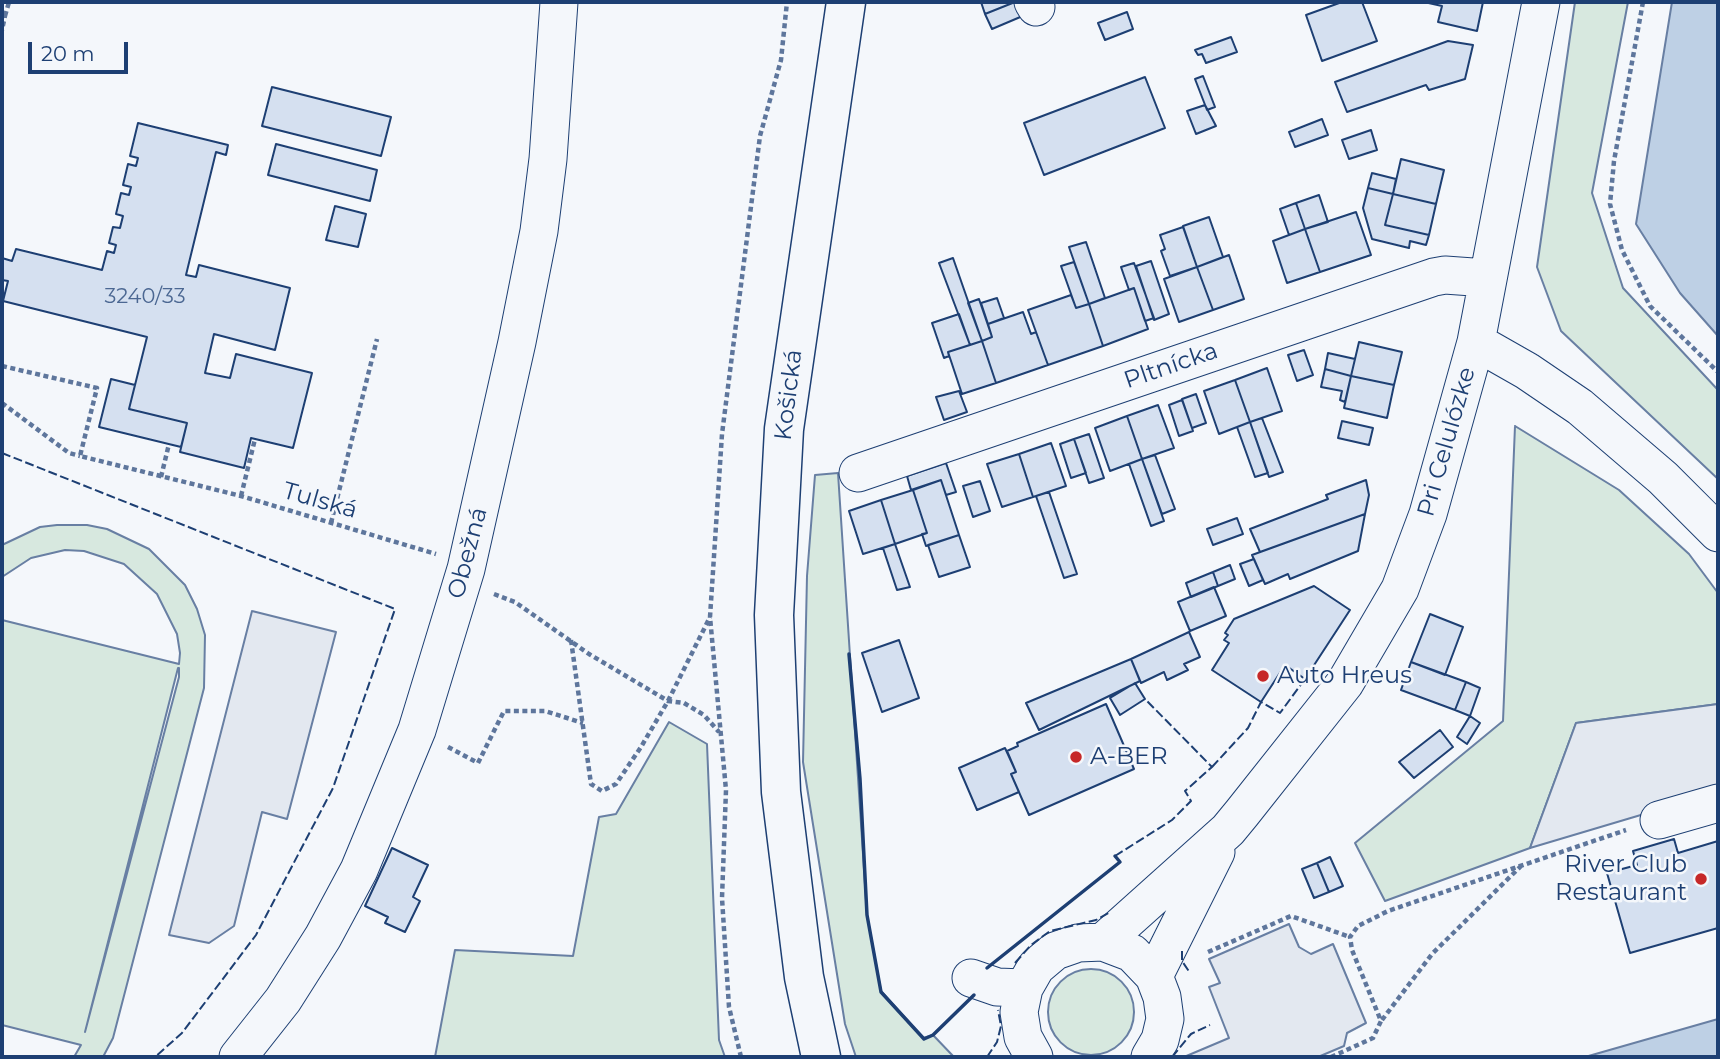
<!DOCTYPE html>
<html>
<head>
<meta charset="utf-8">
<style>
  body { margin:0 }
  #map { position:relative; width:1720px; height:1059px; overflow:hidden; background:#f4f7fb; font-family:Montserrat,sans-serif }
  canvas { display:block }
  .frame { position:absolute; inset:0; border:4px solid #1d3f73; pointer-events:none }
  .scale { position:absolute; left:28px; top:42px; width:100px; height:32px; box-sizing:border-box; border:4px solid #1d3f73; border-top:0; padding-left:9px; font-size:21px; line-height:24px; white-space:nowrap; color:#1d3f73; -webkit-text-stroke:5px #f4f7fb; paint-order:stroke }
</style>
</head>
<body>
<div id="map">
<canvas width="1720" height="1059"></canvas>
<div class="frame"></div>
<div class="scale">20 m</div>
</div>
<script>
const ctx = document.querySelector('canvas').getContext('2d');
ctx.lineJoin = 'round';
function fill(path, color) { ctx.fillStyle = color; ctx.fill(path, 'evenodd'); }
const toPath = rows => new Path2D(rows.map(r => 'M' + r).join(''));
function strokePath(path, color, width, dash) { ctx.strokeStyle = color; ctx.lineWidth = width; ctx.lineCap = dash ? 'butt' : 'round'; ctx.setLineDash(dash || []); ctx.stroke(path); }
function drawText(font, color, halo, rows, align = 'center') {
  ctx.font = font + ' Montserrat,sans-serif'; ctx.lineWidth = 5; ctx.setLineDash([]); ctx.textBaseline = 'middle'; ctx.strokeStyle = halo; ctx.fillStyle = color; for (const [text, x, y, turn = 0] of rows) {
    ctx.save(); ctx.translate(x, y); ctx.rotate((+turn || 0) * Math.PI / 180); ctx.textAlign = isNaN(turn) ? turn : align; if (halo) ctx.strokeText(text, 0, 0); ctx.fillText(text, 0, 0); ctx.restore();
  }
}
const green = toPath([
  [1575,2,1628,2,1592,193,1623,288,1718,390,1718,479,1561,331,1537,267,1575,2],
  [1515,426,1619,490,1689,554,1718,593,1718,704,1576,723,1530,848,1385,901,1355,843,1503,721,1515,426],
  [838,473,867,915,881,991,923,1038,933,1035,954,1057,856,1057,845,1024,803,762,807,576,815,475,838,473],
  [57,525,87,525,107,529,149,549,185,585,197,609,205,635,204,688,113,1038,103,1057,74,1057,81,1045,2,1025,2,620,179,664,180,653,177,634,157,594,124,564,84,551,65,550,31,558,2,577,2,545,40,527,57,525],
  [179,668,179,677,85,1032,178,668,179,668],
  [669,722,707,744,719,1040,725,1057,435,1057,455,950,573,956,599,817,616,814,669,722],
  '1048 1012a43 43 0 1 1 86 0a43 43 0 1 1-86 0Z'
]);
const parking = toPath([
  [252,611,336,632,287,819,262,812,234,926,209,943,169,935,252,611],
  [1718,704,1718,792,1530,848,1576,723,1718,704],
  [1289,924,1299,947,1311,954,1333,944,1366,1023,1347,1033,1344,1046,1318,1057,1184,1057,1229,1038,1209,987,1220,983,1209,959,1289,924]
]);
const water = toPath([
  [1672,2,1718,2,1718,336,1680,293,1636,224,1672,2],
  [1718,1019,1718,1057,1585,1057,1718,1019]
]);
const building = toPath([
  [981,2,1015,2,985,14,981,2],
  [1015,2,1025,15,992,29,985,14,1015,2],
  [1342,2,1362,2,1377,41,1322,61,1306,15,1342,2],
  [1424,2,1483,2,1477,31,1438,22,1442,6,1424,2],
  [1127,12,1133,29,1105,40,1098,23,1127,12],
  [1231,37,1237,52,1206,63,1202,54,1198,55,1195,50,1231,37],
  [1448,41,1473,45,1465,79,1429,90,1426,85,1347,112,1335,82,1448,41],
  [1203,76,1215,107,1207,110,1195,79,1203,76],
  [1145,77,1165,128,1044,175,1024,123,1145,77],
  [272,87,391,117,381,156,262,126,272,87],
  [1205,105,1216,126,1196,134,1187,111,1205,105],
  [1322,119,1328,135,1295,147,1289,132,1322,119],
  [138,123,228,145,226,155,216,152,186,275,196,277,199,265,290,288,275,350,214,334,205,373,230,378,236,354,312,373,293,448,251,438,244,468,180,452,187,423,129,409,147,337,3,301,8,281,2,280,2,258,12,261,16,249,102,270,107,251,114,253,116,245,109,243,113,227,120,228,123,216,116,214,121,193,129,195,131,187,123,185,128,164,136,166,138,158,130,156,138,123],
  [1371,130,1377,150,1349,159,1342,140,1371,130],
  [276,144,377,170,370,201,268,175,276,144],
  [1401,159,1444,170,1436,204,1393,194,1401,159],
  [1372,173,1396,179,1393,194,1368,188,1372,173],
  [1368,188,1393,194,1385,225,1429,235,1426,245,1410,241,1409,248,1372,239,1363,208,1368,188],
  [1393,194,1436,204,1429,235,1385,225,1393,194],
  [1319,195,1328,222,1305,229,1296,203,1319,195],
  [1296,203,1305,229,1289,235,1280,209,1296,203],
  [335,206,366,214,358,247,326,240,335,206],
  [1356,212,1371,255,1320,272,1305,229,1356,212],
  [1209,217,1223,257,1197,267,1183,226,1209,217],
  [1183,227,1197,267,1170,276,1161,251,1165,249,1160,235,1183,227],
  [1305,229,1320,272,1287,283,1273,241,1305,229],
  [1086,242,1105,298,1089,304,1069,247,1086,242],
  [1229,255,1244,299,1213,310,1197,267,1229,255],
  [953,258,982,341,970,345,939,263,953,258],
  [1151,261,1169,314,1154,320,1136,266,1151,261],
  [1074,262,1089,304,1076,308,1061,266,1074,262],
  [1134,263,1154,318,1145,321,1134,288,1129,290,1121,267,1134,263],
  [1197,267,1213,310,1179,322,1164,279,1197,267],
  [1134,288,1148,329,1103,346,1089,304,1134,288],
  [1071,295,1076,308,1089,304,1103,346,1048,365,1028,310,1071,295],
  [997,298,1004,318,988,324,981,303,997,298],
  [979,299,992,337,982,341,968,303,979,299],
  [1023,312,1031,334,1036,332,1048,365,996,383,982,341,992,337,988,324,1023,312],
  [959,314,970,345,948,352,949,356,944,358,932,323,959,314],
  [982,341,996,383,962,394,948,352,982,341],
  [1359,342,1402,352,1394,385,1351,376,1359,342],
  [1304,350,1313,375,1297,381,1288,355,1304,350],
  [1328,353,1355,359,1351,376,1325,369,1328,353],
  [1267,368,1282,411,1250,422,1235,380,1267,368],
  [1325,369,1351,376,1345,402,1340,400,1342,391,1321,387,1325,369],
  [1351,376,1394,385,1387,418,1344,408,1351,376],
  [111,379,135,385,129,409,187,423,181,447,99,427,111,379],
  [1235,380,1250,422,1219,434,1204,391,1235,380],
  [959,391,967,412,944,420,936,397,959,391],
  [1196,394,1206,423,1192,428,1182,399,1196,394],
  [1182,400,1193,431,1179,436,1169,405,1182,400],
  [1158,405,1174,448,1142,459,1127,416,1158,405],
  [1127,416,1142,459,1110,471,1095,428,1127,416],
  [1262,418,1283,472,1269,477,1250,422,1262,418],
  [1342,421,1373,428,1369,445,1338,438,1342,421],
  [1250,422,1268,473,1255,477,1237,427,1250,422],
  [1089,434,1104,478,1089,483,1074,439,1089,434],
  [1074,439,1086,473,1071,478,1060,444,1074,439],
  [1051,443,1066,486,1033,497,1019,454,1051,443],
  [1019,454,1033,497,1002,507,987,464,1019,454],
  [1155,455,1175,509,1162,514,1142,459,1155,455],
  [1142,459,1164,521,1151,526,1129,464,1142,459],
  [946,463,956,492,946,495,941,480,911,490,907,476,946,463],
  [941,480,959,535,926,546,922,534,927,533,913,490,941,480],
  [1366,480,1369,495,1365,514,1260,552,1250,529,1328,499,1326,495,1366,480],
  [980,481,990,511,973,517,963,486,980,481],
  [913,490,927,533,895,544,881,500,913,490],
  [1049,492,1077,574,1064,578,1036,496,1049,492],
  [881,500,895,544,863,554,849,511,881,500],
  [1365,514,1358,551,1290,579,1288,574,1265,584,1252,555,1365,514],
  [1237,518,1243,534,1213,545,1207,529,1237,518],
  [959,535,970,567,939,577,928,545,959,535],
  [895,544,910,587,897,590,883,548,895,544],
  [1254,559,1263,580,1249,586,1240,564,1254,559],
  [1230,565,1235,579,1218,586,1213,572,1230,565],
  [1213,572,1218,586,1191,597,1186,583,1213,572],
  [1314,586,1350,610,1305,679,1285,665,1261,702,1212,670,1229,643,1224,640,1228,635,1225,633,1234,619,1314,586],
  [1214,587,1226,616,1190,631,1178,602,1214,587],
  [1430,614,1463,627,1445,675,1411,662,1430,614],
  [1189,632,1200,657,1184,664,1188,670,1167,680,1164,672,1141,683,1131,659,1189,632],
  [899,640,919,698,882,712,862,653,899,640],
  [1131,659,1140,681,1039,730,1026,703,1131,659],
  [1411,662,1466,682,1455,710,1401,690,1411,662],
  [1466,682,1480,688,1470,716,1455,710,1466,682],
  [1135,683,1145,699,1120,715,1110,698,1135,683],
  [1106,704,1134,769,1029,815,1011,774,1016,772,1007,751,1018,746,1017,743,1106,704],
  [1470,716,1480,723,1467,744,1457,737,1470,716],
  [1440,730,1453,747,1414,778,1399,762,1440,730],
  [1005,748,1016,772,1011,774,1019,792,977,810,959,768,1005,748],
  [1674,839,1678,853,1718,841,1718,928,1630,953,1607,873,1637,865,1633,851,1674,839],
  [392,848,428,865,413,897,420,901,405,932,385,923,388,917,365,906,392,848],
  [1330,857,1343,886,1329,892,1317,863,1330,857],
  [1317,863,1329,892,1314,898,1302,869,1317,863]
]);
const path = toPath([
  [1643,2,1614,161,1610,204,1622,250,1650,306,1718,372],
  [2,15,5,16,2,30],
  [5,16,9,2],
  [2,366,97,388,80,456,241,496,436,554],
  [2,403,69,453,80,456],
  [161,477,169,444],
  [241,496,255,439],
  [331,523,377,339],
  [494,594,515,602,589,654,668,701,684,703,704,715,719,732],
  [571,640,591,784,602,791,616,784,641,747,668,701,710,617],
  [448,747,478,763,504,711,545,711,583,723],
  [1208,952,1291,916,1350,937],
  [1382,1020,1432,954,1521,866],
  [741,1057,729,1007,722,898,726,790,710,617,722,434,760,136,781,60,787,2],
  [1331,1057,1373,1038,1381,1021,1352,950,1350,937,1358,926,1388,911,1626,830]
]);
const minor = toPath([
  [1033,2,1036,7],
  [1476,342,1527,371,1580,407,1663,478,1718,533],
  [858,473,1434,277,1445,275,1487,278],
  [1659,820,1718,803],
  [1103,942,1228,830,1242,813,1345,683,1400,589,1428,514,1476,342,1541,2],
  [1154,976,1216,852],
  [971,978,997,987,1024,988],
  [238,1057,283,1000,323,937,359,870,417,730,466,569,517,342,539,231,548,159,559,2],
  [1034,1057,1023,1037,1019,1012,1024,988,1036,967,1055,951,1078,943,1103,942,1132,953,1154,976,1162,997,1165,1019,1160,1040,1150,1057]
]);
const major = toPath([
  [821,1057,804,977,781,792,774,615,784,429,846,2]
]);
const fence = toPath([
  [2,453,395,609,333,788,256,935,182,1033,155,1057],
  [1212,767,1248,728,1261,702,1280,713,1305,679],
  [1115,856,1172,820,1191,801,1185,791,1212,767,1145,699],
  [1182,951,1182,961,1190,973],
  [1015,963,1031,945,1050,931,1096,920,1110,912],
  [987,1057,997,1042,1001,1026,998,1010],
  [1172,1057,1191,1034,1210,1025]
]);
const wall = toPath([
  [849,654,860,779,867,915,881,992,924,1039,933,1035,974,995],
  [987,968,1120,862,1115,856]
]);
const markers = [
  [1263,676,7,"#c62828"],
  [1076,757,7,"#c62828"],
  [1701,879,7,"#c62828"]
];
const numberNames = [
  ["3240/33",145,297]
];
const streetNames = [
  ["Pltnícka",1171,366,-19],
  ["Košická",789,395,-83],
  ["Pri Celulózke",1447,442,-74],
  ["Tulská",320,501,16],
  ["Obežná",468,553,-75]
];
const poiNames = [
  ["Auto Hreus",1277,676],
  ["A-BER",1090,757],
  ["River Club",1687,865,"right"],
  ["Restaurant",1687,893,"right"]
];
fill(green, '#d7e8df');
strokePath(green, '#687fa3', 2);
fill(parking, '#e3e8f0');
strokePath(parking, '#687fa3', 2);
fill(water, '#bed0e5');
strokePath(water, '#687fa3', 2);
fill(building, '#d5e0f0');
strokePath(building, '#1d3f73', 2);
strokePath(minor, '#1d3f73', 39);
strokePath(major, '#1d3f73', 41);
strokePath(path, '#5e769c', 4.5, [5, 3.5]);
strokePath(minor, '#f4f7fb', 37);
strokePath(major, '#f4f7fb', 38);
strokePath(fence, '#1d3f73', 2, [9, 3.5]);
strokePath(wall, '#1d3f73', 3.5);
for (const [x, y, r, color] of markers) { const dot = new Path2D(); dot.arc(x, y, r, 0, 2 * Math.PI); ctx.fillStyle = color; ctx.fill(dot); strokePath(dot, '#f4f7fb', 2.5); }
drawText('21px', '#4b6792', null, numberNames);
drawText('24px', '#1d3f73', '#f4f7fb', streetNames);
drawText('24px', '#1d3f73', '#f4f7fb', poiNames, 'left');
</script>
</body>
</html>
